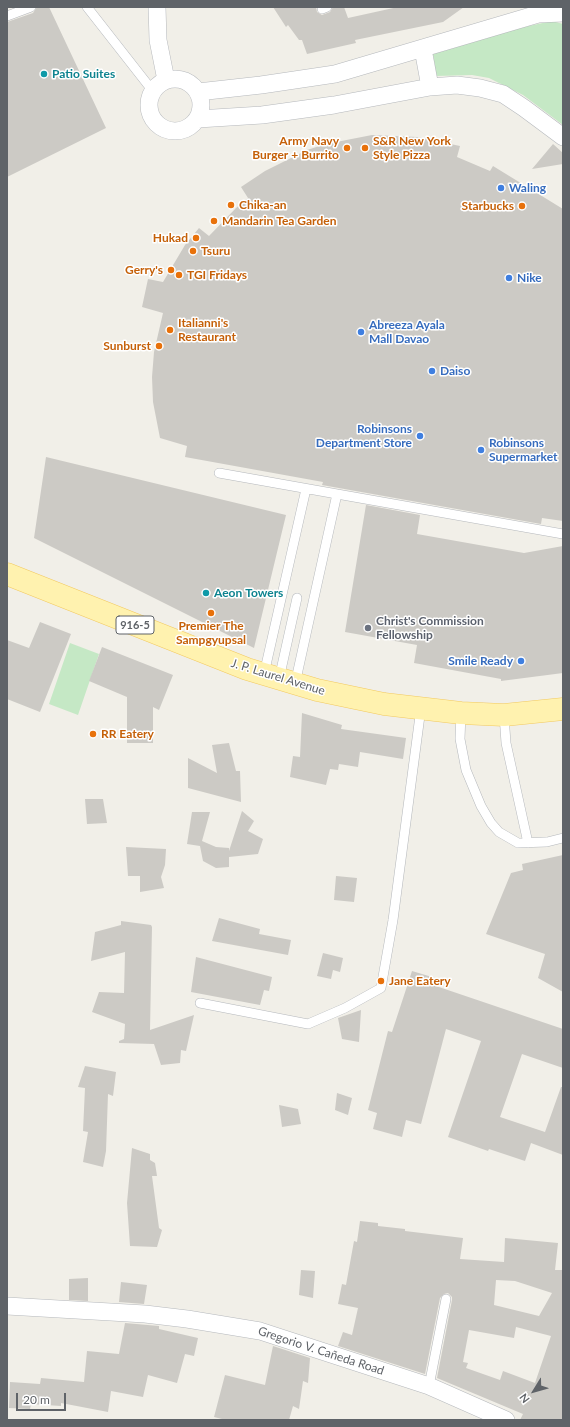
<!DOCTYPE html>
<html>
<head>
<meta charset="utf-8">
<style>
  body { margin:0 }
  #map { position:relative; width:570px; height:1427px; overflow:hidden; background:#f1efe8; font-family:Lato,sans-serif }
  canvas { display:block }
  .frame { position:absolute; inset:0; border:8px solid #5f6368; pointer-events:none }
  .north { position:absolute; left:514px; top:1371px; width:40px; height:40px; -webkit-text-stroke:3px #fff; paint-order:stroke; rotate:233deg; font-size:11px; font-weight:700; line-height:16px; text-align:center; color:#5f6368 }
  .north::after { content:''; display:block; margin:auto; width:14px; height:18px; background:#5f6368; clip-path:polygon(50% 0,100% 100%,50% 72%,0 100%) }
  .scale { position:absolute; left:16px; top:1393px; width:50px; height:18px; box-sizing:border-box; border:2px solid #5f6368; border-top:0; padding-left:5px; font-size:12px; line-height:14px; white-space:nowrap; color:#5f6368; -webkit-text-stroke:3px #fff; paint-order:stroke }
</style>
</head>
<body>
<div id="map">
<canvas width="570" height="1427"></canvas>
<div class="frame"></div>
<div class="north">N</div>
<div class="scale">20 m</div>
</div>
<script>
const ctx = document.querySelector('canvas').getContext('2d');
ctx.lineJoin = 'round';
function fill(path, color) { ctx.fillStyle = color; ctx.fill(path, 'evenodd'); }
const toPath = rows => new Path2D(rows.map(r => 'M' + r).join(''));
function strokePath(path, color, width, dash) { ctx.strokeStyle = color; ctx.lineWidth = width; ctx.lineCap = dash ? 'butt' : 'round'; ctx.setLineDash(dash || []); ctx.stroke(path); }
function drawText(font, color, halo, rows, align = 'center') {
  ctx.font = font + ' Lato,sans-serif'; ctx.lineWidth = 3; ctx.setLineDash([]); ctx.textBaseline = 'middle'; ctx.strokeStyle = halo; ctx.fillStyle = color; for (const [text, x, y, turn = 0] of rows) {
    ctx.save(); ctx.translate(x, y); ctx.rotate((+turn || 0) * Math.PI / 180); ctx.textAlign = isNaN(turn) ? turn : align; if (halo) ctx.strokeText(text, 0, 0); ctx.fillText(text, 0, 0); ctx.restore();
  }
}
const green = toPath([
  [552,21,563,24,563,125,523,95,489,78,472,75,436,76,433,54,524,27],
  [70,643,99,654,78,715,49,704]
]);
const building = toPath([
  [37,7,49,7,106,128,7,177,7,22,33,13],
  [273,7,316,7,317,12,322,15,330,12,333,7,344,7,348,18,398,7,464,7,443,22,355,40,356,43,307,54,302,40,299,40,288,25,286,27],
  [372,135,417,137,460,146,457,157,490,171,493,166,563,209,563,521,542,518,541,524,322,485,323,482,185,457,187,446,160,438,153,402,152,377,154,352,163,313,142,307,148,279,163,282,185,245,199,228,209,236,236,208,248,198,241,187,265,171,307,150,326,144],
  [553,144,563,153,563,164,532,169],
  [46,457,286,515,254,648,34,538],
  [366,505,420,515,417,534,524,553,563,546,563,673,501,681,501,679,414,663,417,645,345,632],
  [40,622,71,634,40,712,7,699,7,640,29,648],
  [102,647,173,675,159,710,153,707,153,743,127,743,127,697,89,681],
  [302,713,342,725,341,729,406,738,403,759,360,752,358,767,339,764,338,770,330,769,326,785,290,777,293,756,300,757],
  [229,743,236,771,240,771,241,802,188,788,188,758,217,773,212,745],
  [85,799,103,799,107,823,87,824],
  [242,811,254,821,248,831,263,839,258,854,229,857,229,867,216,868,203,861,200,846,187,844,192,812,210,812,202,841,216,847,229,848,229,851],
  [126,847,166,849,165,865,161,877,164,888,140,892,140,876,128,876],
  [563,855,563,992,538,978,545,954,486,934,511,873,523,870,522,864],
  [336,876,357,878,354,902,334,900],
  [219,918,260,929,259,934,291,940,288,955,212,941],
  [121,921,151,925,152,927,150,1030,194,1015,186,1051,181,1050,180,1063,161,1065,154,1044,119,1043,119,1041,124,1039,125,1024,92,1012,99,992,124,993,125,952,91,961,95,932,121,925],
  [323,953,343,958,340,972,333,970,331,979,317,976],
  [196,957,272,977,269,991,264,990,260,1005,191,992],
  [412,971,432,977,430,984,563,1029,563,1068,522,1054,500,1117,545,1132,561,1087,563,1087,563,1155,531,1143,525,1161,489,1149,488,1151,448,1137,481,1041,446,1029,421,1124,406,1120,402,1137,373,1129,377,1113,368,1110,388,1031,392,1032],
  [361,1010,359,1042,342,1039,338,1018],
  [85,1066,116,1072,113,1096,108,1094,106,1151,103,1167,83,1162,88,1132,83,1131,85,1088,78,1087],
  [337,1093,352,1098,348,1115,335,1110],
  [279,1105,298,1109,301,1124,282,1127],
  [132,1148,150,1154,150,1160,155,1163,157,1176,152,1176,159,1228,162,1230,157,1247,130,1246,127,1203],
  [360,1221,378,1223,378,1226,405,1229,405,1231,463,1238,460,1259,504,1262,505,1238,558,1243,555,1270,563,1270,563,1420,520,1420,523,1414,437,1378,452,1300,452,1297,448,1293,444,1294,440,1298,425,1374,338,1346,343,1332,352,1335,358,1308,338,1304,342,1284,346,1285,354,1241,357,1242],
  [496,1280,515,1281,552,1293,539,1316,494,1305],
  [516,1327,551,1336,535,1383,503,1371,500,1380,466,1368,468,1363,463,1362,469,1330,514,1338],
  [301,1270,315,1271,313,1298,299,1295],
  [88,1278,88,1301,69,1300,69,1279],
  [121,1282,147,1285,144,1304,119,1302],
  [125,1323,159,1326,159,1329,198,1338,194,1356,185,1354,177,1383,148,1375,143,1397,111,1391,108,1412,61,1403,61,1406,31,1404,30,1409,9,1408,10,1382,40,1384,41,1378,84,1382,87,1351,119,1354],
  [273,1346,310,1358,308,1383,303,1381,299,1409,293,1406,289,1420,226,1420,214,1417,225,1375,265,1385]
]);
const lane = toPath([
  [87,7,152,90],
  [322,9,327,7],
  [7,16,31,7],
  [219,473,337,494,295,684],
  [337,494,563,534],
  [264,674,306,489],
  [279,679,297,598],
  [461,713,460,739,466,770,481,806,491,823,499,832,518,843,547,842,563,838],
  [504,715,506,743,528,843],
  [200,1003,308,1024,345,1008,381,988,393,920,421,708],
  [429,1386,446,1299]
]);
const street = toPath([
  [157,7,158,40,166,80],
  [423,49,430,87],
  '149 105a26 26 0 1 1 52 0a26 26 0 1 1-52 0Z',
  [198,92,261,85,335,74,538,14,563,13],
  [198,119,262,115,334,105,430,87,457,85,480,88,503,94,524,108,563,137],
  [7,1306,145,1314,187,1319,260,1331,429,1386,506,1420]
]);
const primary = toPath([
  [7,574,247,669,317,690,384,704,461,713,504,715,563,709]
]);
const markers = [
  [44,74,4,"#0f9aa8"],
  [347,148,4,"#e8710a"],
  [365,148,4,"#e8710a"],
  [501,188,4,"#3f7fe0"],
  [231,205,4,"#e8710a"],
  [522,206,4,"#e8710a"],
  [214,221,4,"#e8710a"],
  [196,238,4,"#e8710a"],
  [193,251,4,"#e8710a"],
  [171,270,4,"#e8710a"],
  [179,275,4,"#e8710a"],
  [509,278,4,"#3f7fe0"],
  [170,330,4,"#e8710a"],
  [361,332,4,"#3f7fe0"],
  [159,346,4,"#e8710a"],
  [432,371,4,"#3f7fe0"],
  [420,436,4,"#3f7fe0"],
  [481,450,4,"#3f7fe0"],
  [206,593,4,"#0f9aa8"],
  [211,613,4,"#e8710a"],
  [368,628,4,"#6b7280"],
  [521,661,4,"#3f7fe0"],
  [93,734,4,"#e8710a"],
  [381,981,4,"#e8710a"]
];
const shields = [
  [135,625,38]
];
const shieldNames = [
  ["916-5",135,625]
];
const cultureNames = [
  ["Patio Suites",52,74],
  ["Aeon Towers",214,593]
];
const foodNames = [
  ["Army Navy",339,141,"right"],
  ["Burger + Burrito",339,155,"right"],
  ["S&R New York",373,141],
  ["Style Pizza",373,155],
  ["Chika-an",239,205],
  ["Starbucks",514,206,"right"],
  ["Mandarin Tea Garden",222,221],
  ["Hukad",188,238,"right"],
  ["Tsuru",201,251],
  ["Gerry's",163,270,"right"],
  ["TGI Fridays",187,275],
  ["Italianni's",178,323],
  ["Restaurant",178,337],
  ["Sunburst",151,346,"right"],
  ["Premier The",211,626,"center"],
  ["Sampgyupsal",211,640,"center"],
  ["RR Eatery",101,734],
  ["Jane Eatery",389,981]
];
const shopNames = [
  ["Waling",509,188],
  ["Nike",517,278],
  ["Abreeza Ayala",369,325],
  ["Mall Davao",369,339],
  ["Daiso",440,371],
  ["Robinsons",412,429,"right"],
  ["Department Store",412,443,"right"],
  ["Robinsons",489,443],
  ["Supermarket",489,457],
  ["Smile Ready",513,661,"right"]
];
const worshipNames = [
  ["Christ's Commission",376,621],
  ["Fellowship",376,635]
];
const streetNames = [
  ["J. P. Laurel Avenue",278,677,17],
  ["Gregorio V. Cañeda Road",321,1351,18]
];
fill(green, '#c5e8c5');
fill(building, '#cccac5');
strokePath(lane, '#b5b8bc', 10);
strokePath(street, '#b5b8bc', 18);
strokePath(primary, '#f2c960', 23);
strokePath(lane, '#fff', 9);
strokePath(street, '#fff', 17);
strokePath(primary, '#fff2af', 22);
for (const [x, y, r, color] of markers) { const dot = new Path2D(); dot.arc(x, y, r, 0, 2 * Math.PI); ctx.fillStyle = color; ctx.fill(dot); strokePath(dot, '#fff', 1.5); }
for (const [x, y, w] of shields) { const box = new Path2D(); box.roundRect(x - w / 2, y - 9, w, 18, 3); ctx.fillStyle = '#fff'; ctx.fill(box); strokePath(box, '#5f6368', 1); }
drawText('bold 11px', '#5f6368', null, shieldNames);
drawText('bold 12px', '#0d838f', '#fff', cultureNames, 'left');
drawText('bold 12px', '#c56008', '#fff', foodNames, 'left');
drawText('bold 12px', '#366cbe', '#fff', shopNames, 'left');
drawText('bold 12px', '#5b616d', '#fff', worshipNames, 'left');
drawText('12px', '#5f6368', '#fff', streetNames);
</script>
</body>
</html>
